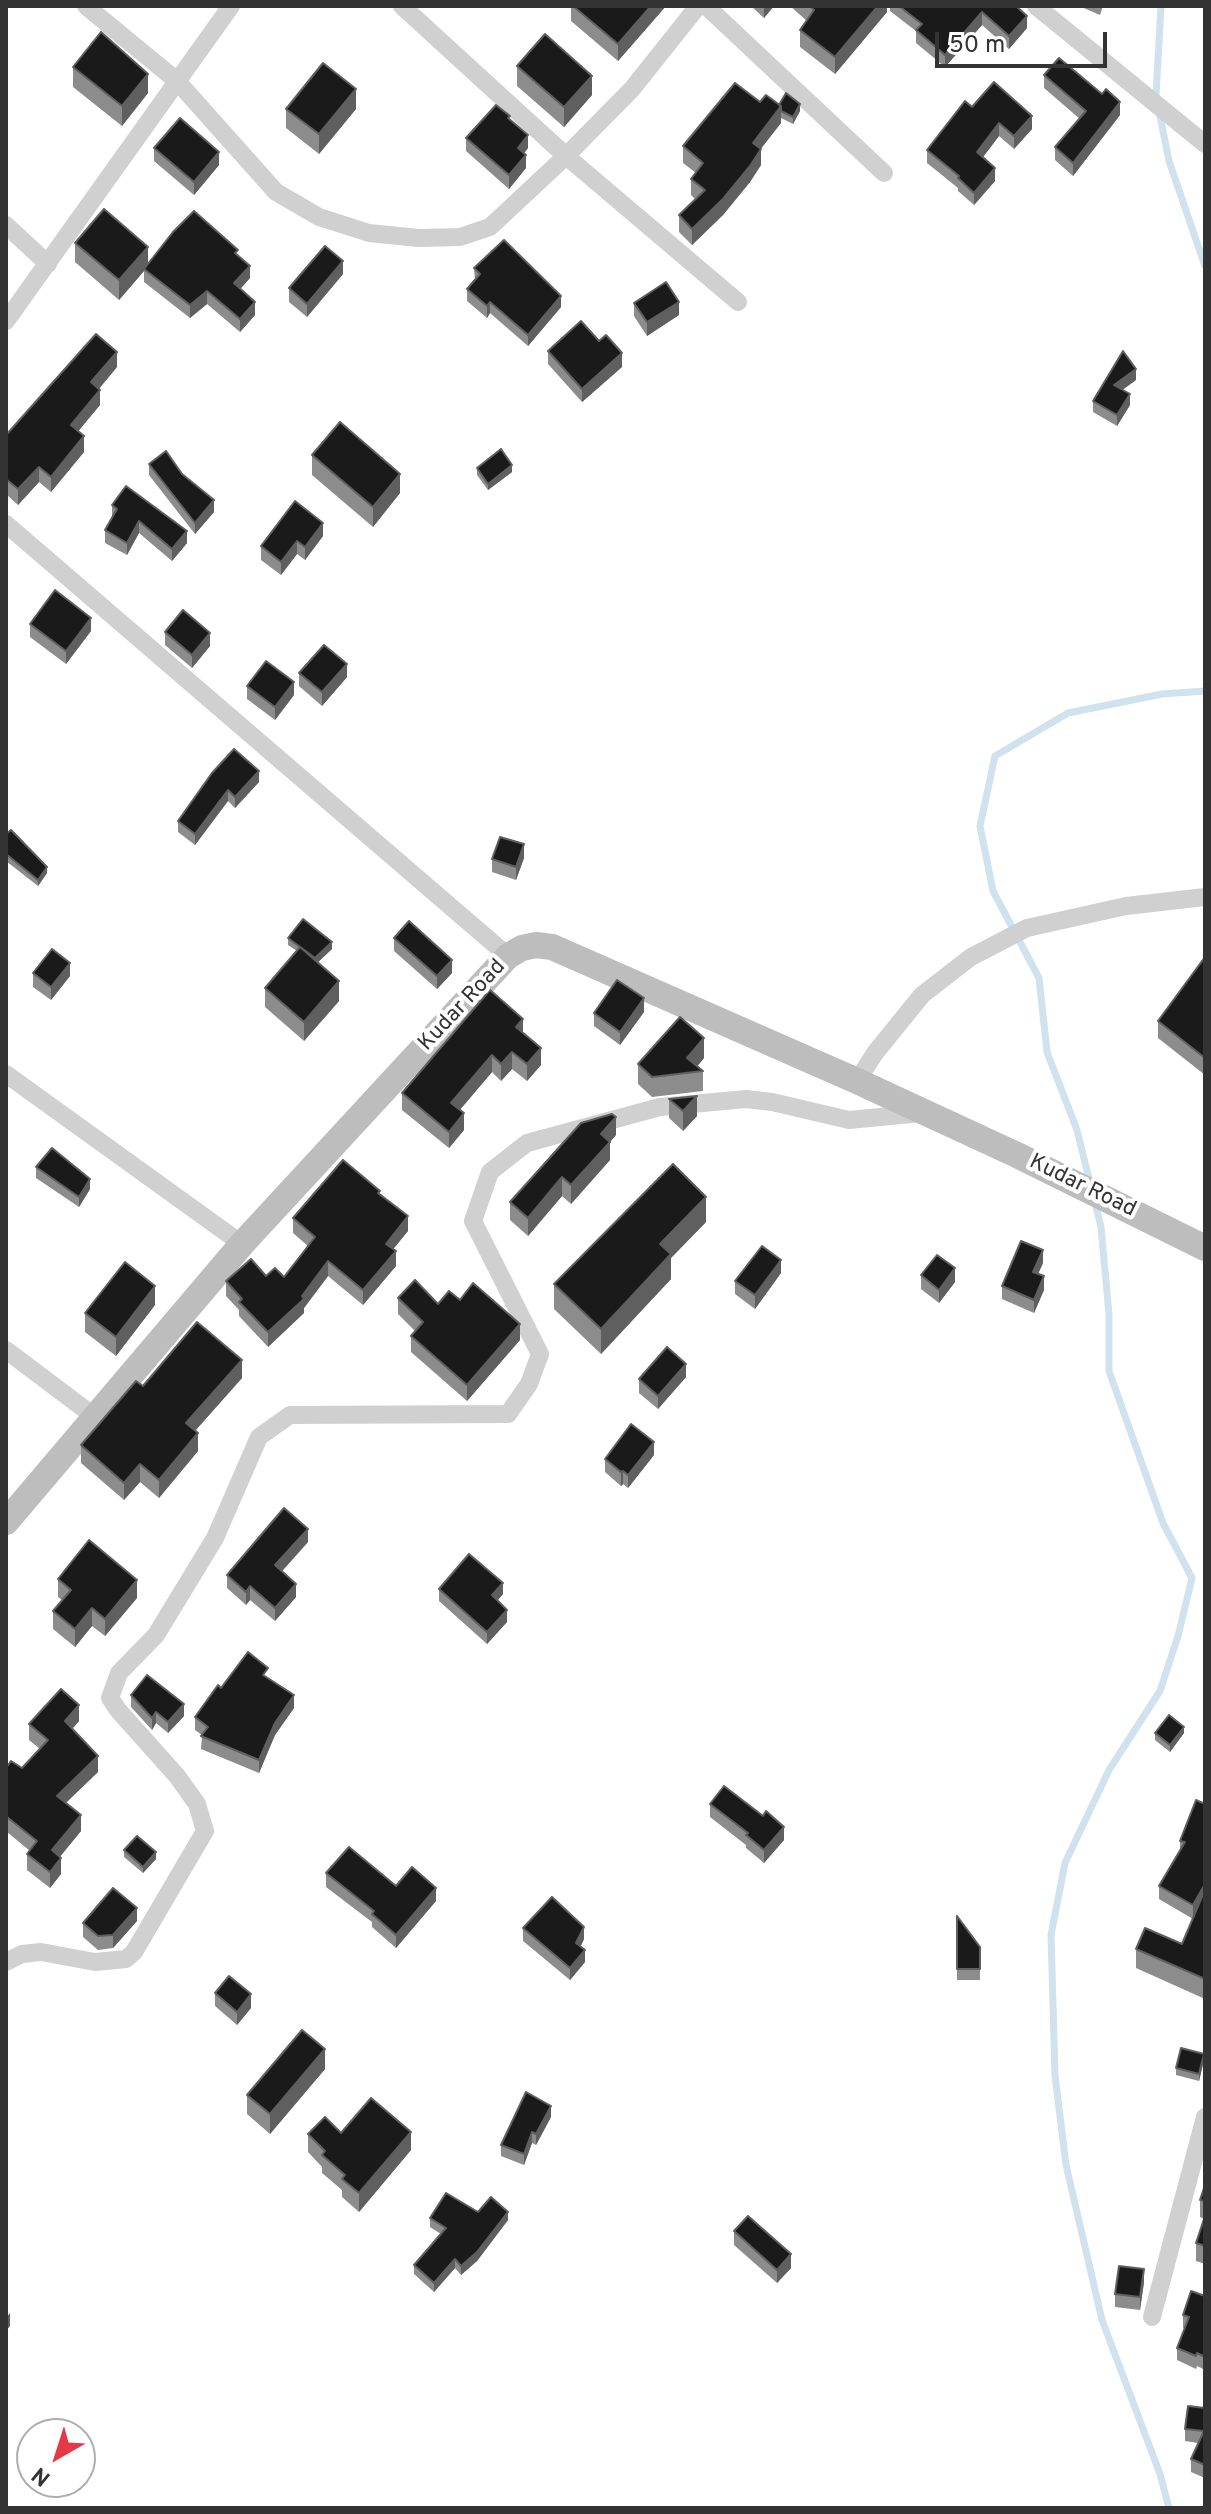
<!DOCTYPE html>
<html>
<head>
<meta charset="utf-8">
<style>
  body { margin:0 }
  #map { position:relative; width:1211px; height:2514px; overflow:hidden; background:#fff; font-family:Overpass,sans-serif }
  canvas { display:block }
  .frame { position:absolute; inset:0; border:8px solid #333; pointer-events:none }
  .north { position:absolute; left:16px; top:2418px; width:80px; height:80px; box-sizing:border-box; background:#fff; border:2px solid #adadad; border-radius:50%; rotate:219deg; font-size:22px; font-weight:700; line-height:32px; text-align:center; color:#333 }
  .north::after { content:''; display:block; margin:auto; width:28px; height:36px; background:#e63946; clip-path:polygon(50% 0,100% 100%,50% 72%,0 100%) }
  .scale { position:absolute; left:935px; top:32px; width:172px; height:36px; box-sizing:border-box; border:4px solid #333; border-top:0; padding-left:10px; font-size:24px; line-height:28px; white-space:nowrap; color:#333; -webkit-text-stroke:6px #fff; paint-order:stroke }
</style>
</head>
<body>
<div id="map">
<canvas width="1211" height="2514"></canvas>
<div class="frame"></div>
<div class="north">N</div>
<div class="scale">50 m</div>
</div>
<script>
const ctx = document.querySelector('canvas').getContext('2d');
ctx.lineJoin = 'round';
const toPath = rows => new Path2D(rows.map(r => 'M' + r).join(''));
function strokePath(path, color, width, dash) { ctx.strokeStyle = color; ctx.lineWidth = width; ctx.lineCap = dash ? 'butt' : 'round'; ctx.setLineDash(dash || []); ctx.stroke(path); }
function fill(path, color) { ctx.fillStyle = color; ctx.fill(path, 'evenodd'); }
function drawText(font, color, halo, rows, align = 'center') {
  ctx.font = font + ' Overpass,sans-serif'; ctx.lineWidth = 8; ctx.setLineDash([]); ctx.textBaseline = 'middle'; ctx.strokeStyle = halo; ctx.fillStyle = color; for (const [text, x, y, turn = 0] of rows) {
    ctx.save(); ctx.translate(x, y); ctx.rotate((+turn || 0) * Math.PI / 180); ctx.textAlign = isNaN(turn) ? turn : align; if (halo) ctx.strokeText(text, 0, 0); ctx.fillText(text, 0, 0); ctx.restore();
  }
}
const stream = toPath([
  [1161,6,1156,96,1169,161,1205,266],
  [1090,1183,1077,1130,1047,1052,1039,978,993,891,980,826,995,756,1068,713,1162,694,1205,691],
  [1095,1203,1101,1227,1109,1314,1109,1371,1163,1523,1192,1578,1178,1636,1160,1691,1109,1770,1065,1863,1051,1935,1055,2075,1066,2165,1102,2320,1160,2474,1169,2508]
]);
const street = toPath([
  [86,6,177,81,276,192,319,217,369,233,419,238,460,237,490,227,566,156,632,89,698,6],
  [402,6,566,156,738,302],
  [706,6,884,173],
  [1036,6,1205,144],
  [6,225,48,264],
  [6,321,231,6],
  [6,524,508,956],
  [6,1074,242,1244],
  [857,1081,875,1053,922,995,971,957,1027,928,1126,906,1205,897],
  [6,1350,95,1417],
  [6,1962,22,1954,41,1952,95,1962,126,1959,134,1952,205,1831,197,1804,177,1776,118,1710,110,1698,119,1673,156,1635,215,1538,259,1437,290,1415,508,1414,529,1384,540,1354,473,1221,490,1172,527,1143,660,1107,746,1099,772,1102,849,1120,922,1113],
  [1152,2317,1205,2117]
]);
const secondary = toPath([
  [6,1522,242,1244,508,956,522,948,536,945,552,947,857,1081,1017,1155,1205,1248]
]);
const wall = toPath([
  [571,6,666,6,618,61,571,21],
  [751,6,774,6,764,18],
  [790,6,887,6,887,12,835,74,800,47,800,30,807,21],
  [890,6,1016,6,1027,28,1009,49,982,25,945,67,916,43,916,31,890,11],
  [1079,6,1103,6,1100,15],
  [517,66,592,95,564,127,517,86],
  [73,67,148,93,122,126,73,87],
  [1044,75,1102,94,1120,115,1073,176,1055,160,1055,147,1080,119,1044,88],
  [779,105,800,111,793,124,781,118,781,123,760,149,761,165,750,182,723,215,692,245,679,232,679,215,695,199,691,195,691,179,696,173,683,163,683,146],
  [972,107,1032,129,1014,149,999,136,983,157,995,181,974,205,958,191,958,188,927,163,927,150],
  [286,109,356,109,319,154,286,128],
  [510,120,528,148,524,153,526,168,509,189,466,151,466,138],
  [154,148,219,165,194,195,154,161],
  [75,243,148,264,238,255,250,278,240,289,255,315,240,332,207,304,190,318,144,282,144,271,119,300,75,262],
  [474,268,561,307,528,346,490,313,487,318,467,301,467,289,475,280],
  [343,274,307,317,289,302,289,288],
  [634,303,679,315,647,336,634,316],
  [599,341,622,367,582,402,548,364,548,351],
  [117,367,99,389,100,405,78,431,84,452,51,492,39,482,18,505,6,494,6,433,7,434],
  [1136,380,1122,390,1130,405,1117,426,1093,412,1093,401],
  [312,455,400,493,373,527,312,475],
  [149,464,182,474,214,512,195,534,149,475],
  [477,468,512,472,488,490,477,475],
  [112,505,187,543,172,561,139,533,127,555,105,543,105,530,112,517],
  [323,536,305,560,297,554,281,575,261,560,261,546],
  [30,624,91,631,66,664,30,637],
  [165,632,210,646,192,668,165,645],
  [299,673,347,677,322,706,299,686],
  [247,686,294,695,275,720,247,699],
  [212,773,259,782,235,808,228,801,195,845,178,832,178,821],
  [6,834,47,873,38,886,6,861],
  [524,858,516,880,492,872,492,859],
  [288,938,332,949,318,962,339,1001,304,1041,265,1007,265,988,297,951,288,945],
  [394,938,452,973,437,989,394,951],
  [1205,957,1205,1075,1158,1038,1158,1021],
  [33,973,70,976,51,1000,33,987],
  [644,1012,620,1045,594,1026,594,1013],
  [523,1033,541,1065,527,1081,512,1069,501,1081,492,1072,460,1110,464,1130,449,1148,402,1110,402,1093],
  [704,1058,697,1066,703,1071,703,1091,652,1097,638,1084,638,1064],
  [669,1099,697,1116,683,1131,669,1118],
  [616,1135,610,1142,610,1160,571,1204,562,1196,528,1236,510,1220,510,1202],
  [36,1167,90,1189,79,1207,36,1178],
  [380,1195,408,1231,393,1249,396,1266,363,1305,328,1276,304,1308,304,1313,268,1347,239,1316,239,1310,226,1296,226,1281,266,1276,284,1277,308,1246,293,1233,293,1218],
  [706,1222,671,1258,671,1279,601,1354,554,1309,554,1284],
  [1043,1263,1038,1274,1044,1290,1034,1313,1002,1299,1002,1286],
  [781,1273,755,1309,735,1294,735,1281],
  [921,1275,955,1282,939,1303,921,1289],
  [398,1298,438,1304,460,1300,520,1340,467,1401,411,1352,411,1336,415,1331,398,1314],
  [155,1305,116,1356,85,1332,85,1313],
  [686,1377,658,1409,639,1393,639,1379],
  [242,1378,195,1431,198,1451,159,1498,140,1482,124,1500,81,1463,81,1445,143,1386],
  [654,1455,628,1488,623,1484,621,1486,605,1472,605,1459],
  [308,1542,282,1571,296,1597,275,1621,250,1600,246,1605,227,1588,227,1575],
  [58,1579,137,1598,105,1636,92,1626,75,1647,53,1629,53,1611,62,1600,58,1597],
  [439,1589,503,1594,497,1601,507,1622,487,1644,439,1601],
  [268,1678,294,1708,275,1735,259,1773,201,1749,202,1735,195,1730,195,1717,221,1688],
  [131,1695,184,1716,168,1733,156,1723,152,1730,131,1707],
  [79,1721,72,1729,98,1772,66,1803,81,1831,60,1857,61,1874,50,1888,27,1870,27,1854,30,1851,7,1832,6,1834,6,1768,22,1768,40,1749,29,1740,29,1724],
  [1155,1733,1184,1733,1170,1752,1155,1740],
  [710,1804,784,1840,764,1863,746,1848,746,1845,710,1817],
  [1205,1804,1205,1999,1136,1968,1136,1949,1182,1944,1193,1919,1159,1899,1159,1886,1180,1849,1180,1841],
  [124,1850,156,1859,143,1873,124,1857],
  [326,1873,396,1886,436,1901,396,1948,372,1927,372,1922,326,1887],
  [957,1916,980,1959,980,1980,957,1980],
  [137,1921,113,1948,98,1950,83,1937,83,1923],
  [523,1928,584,1939,581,1946,585,1962,570,1980,523,1941],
  [215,1993,251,2008,237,2025,215,2006],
  [1204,2060,1199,2081,1176,2075,1176,2068],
  [325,2069,270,2134,247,2114,247,2095],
  [551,2117,536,2145,532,2143,524,2165,501,2156,501,2145],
  [341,2133,411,2150,359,2212,342,2197,342,2190,322,2173,322,2167,308,2152,308,2134],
  [1205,2185,1205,2264,1196,2261,1196,2243,1204,2219,1200,2217,1200,2200],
  [478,2212,508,2220,477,2261,461,2275,455,2268,434,2292,414,2274,414,2265,441,2234,430,2227,430,2218],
  [734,2231,791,2268,777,2283,734,2245],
  [1144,2282,1140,2310,1115,2307,1115,2294],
  [1205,2296,1205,2370,1197,2366,1196,2369,1177,2360,1177,2348,1184,2328,1183,2328,1183,2315],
  [1205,2408,1205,2478,1191,2472,1191,2459,1198,2443,1185,2441,1185,2429]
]);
const shadedWall = toPath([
  [651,6,666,6,618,61,618,44],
  [764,6,774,6,764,18],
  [878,6,887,6,887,12,835,74,835,57],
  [982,12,982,25,945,67,945,55],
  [1027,16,1027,28,1009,49,1009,36],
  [148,74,148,93,122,126,122,106],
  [592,76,592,95,564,127,564,107],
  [356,89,356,109,319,154,319,134],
  [1120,102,1120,115,1073,176,1073,163],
  [800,104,800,111,793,124,793,117],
  [781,106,781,123,753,159,753,143],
  [1032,116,1032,129,1014,149,1014,136],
  [999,123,999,136,977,165,977,152],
  [528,135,528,148,518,161,518,148],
  [761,149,761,165,750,182,723,215,692,245,692,229],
  [219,152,219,165,194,195,194,182],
  [526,155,526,168,509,189,509,175],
  [995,168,995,181,974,205,974,193],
  [148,247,148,266,144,269,144,271,119,300,119,280],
  [343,261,343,274,307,317,307,304],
  [250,266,250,278,234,296,234,283],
  [207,291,207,304,190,318,190,305],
  [561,296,561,307,528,346,528,335],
  [255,302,255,315,240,332,240,319],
  [490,302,490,313,487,318,487,306],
  [679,302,679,315,647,336,647,322],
  [117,352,117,367,91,398,91,382],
  [622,353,622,367,582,402,582,389],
  [1136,369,1136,380,1114,396,1114,385],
  [100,390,100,405,71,440,71,425],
  [1130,394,1130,405,1117,426,1117,415],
  [84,436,84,452,51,492,51,477],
  [512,465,512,472,488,490,488,484],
  [39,467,39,482,18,505,18,489],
  [400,474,400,493,373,527,373,507],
  [214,500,214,512,195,534,195,523],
  [139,521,139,533,127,555,127,543],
  [323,523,323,536,305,560,305,547],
  [187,531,187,543,172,561,172,549],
  [297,541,297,554,281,575,281,562],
  [91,618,91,631,66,664,66,651],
  [210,633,210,646,192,668,192,655],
  [347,664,347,677,322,706,322,692],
  [294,682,294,695,275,720,275,707],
  [259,771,259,782,235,808,235,797],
  [228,790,228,801,195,845,195,834],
  [524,844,524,858,516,880,516,867],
  [47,867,47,873,38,886,38,880],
  [332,942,332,949,315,965,315,958],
  [452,960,452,973,437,989,437,976],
  [70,963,70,976,51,1000,51,987],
  [339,981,339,1001,304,1041,304,1022],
  [644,998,644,1012,620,1045,620,1032],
  [523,1019,523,1035,516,1027],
  [704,1038,704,1058,692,1073,687,1058],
  [541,1048,541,1065,527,1081,527,1064],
  [512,1052,512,1069,501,1081,501,1064],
  [492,1055,492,1072,451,1120,451,1103],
  [697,1096,697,1116,683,1131,683,1111],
  [464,1113,464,1130,449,1148,449,1132],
  [616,1117,616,1135,610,1142,610,1160,571,1204,571,1185,601,1134],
  [562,1177,562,1196,528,1236,528,1218],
  [90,1179,90,1189,79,1207,79,1197],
  [706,1197,706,1222,671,1258,671,1279,601,1354,601,1329,660,1244],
  [408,1216,408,1231,386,1258,386,1244],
  [1043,1250,1043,1263,1033,1285,1033,1272],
  [396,1251,396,1266,363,1305,363,1290],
  [781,1260,781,1273,755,1309,755,1295],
  [328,1261,328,1276,304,1308,304,1313,268,1347,268,1332,302,1296],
  [955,1268,955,1282,939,1303,939,1290],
  [1044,1276,1044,1290,1034,1313,1034,1300],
  [155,1286,155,1305,116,1356,116,1337],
  [520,1324,520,1340,467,1401,467,1385],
  [242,1360,242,1378,186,1441,186,1423],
  [686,1364,686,1377,658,1409,658,1396],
  [198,1433,198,1451,159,1498,159,1480],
  [654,1442,654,1455,628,1488,628,1475],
  [140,1464,140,1482,124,1500,124,1483],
  [623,1471,623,1484,621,1486,621,1472],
  [308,1529,308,1542,275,1579,275,1565],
  [137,1580,137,1598,105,1636,105,1619],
  [503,1583,503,1594,492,1607,492,1595],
  [296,1584,296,1597,275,1621,275,1608],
  [250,1586,250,1600,246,1605,246,1592],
  [92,1608,92,1626,75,1647,75,1629],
  [507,1610,507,1622,487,1644,487,1632],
  [294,1695,294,1708,275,1735,259,1773,259,1760,275,1723],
  [184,1704,184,1716,168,1733,168,1722],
  [79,1705,79,1721,65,1737,65,1721],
  [156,1712,156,1723,152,1730,152,1718],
  [1184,1727,1184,1733,1170,1752,1170,1745],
  [98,1756,98,1772,57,1811,57,1796],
  [81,1815,81,1831,52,1866,52,1850],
  [784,1827,784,1840,764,1863,764,1850],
  [156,1852,156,1859,143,1873,143,1867],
  [61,1858,61,1874,50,1888,50,1872],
  [1205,1884,1205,1898,1193,1919,1193,1905],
  [436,1888,436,1901,396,1948,396,1935],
  [137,1908,137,1921,113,1948,113,1935],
  [584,1927,584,1939,576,1955,576,1943],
  [585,1950,585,1962,570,1980,570,1968],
  [251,1994,251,2008,237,2025,237,2012],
  [325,2049,325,2069,270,2134,270,2114],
  [1204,2054,1204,2060,1199,2081,1199,2074],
  [551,2106,551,2117,536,2145,536,2134],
  [411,2132,411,2150,359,2212,359,2193],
  [532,2132,532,2143,524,2165,524,2154],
  [508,2212,508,2220,477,2261,461,2275,461,2266],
  [791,2254,791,2268,777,2283,777,2270],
  [455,2259,455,2268,434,2292,434,2283],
  [1144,2269,1144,2282,1140,2310,1140,2297],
  [10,2313,10,2326,6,2331,6,2318]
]);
const building = toPath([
  [573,6,651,6,618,44,573,6],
  [810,6,878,6,835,57,800,30,814,10,810,6],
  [899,6,1016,6,1027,16,1009,36,982,12,945,55,916,30,922,24,899,6],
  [101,32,148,74,122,106,73,67,101,32],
  [545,34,592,76,564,107,517,66,545,34],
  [1059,58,1102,94,1106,89,1120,102,1073,163,1055,147,1086,111,1044,75,1059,58],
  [323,63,356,89,319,134,286,109,323,63],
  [994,82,1032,116,1014,136,999,123,977,152,995,168,974,193,958,178,959,176,927,150,965,101,972,107,994,82],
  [735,83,760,102,766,95,781,106,753,143,761,149,750,166,723,199,692,229,679,215,705,190,691,179,703,163,683,146,735,83],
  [786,93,800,104,793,117,781,111,781,106,779,105,786,93],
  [496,105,510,116,508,118,528,135,518,148,526,155,509,175,466,138,496,105],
  [180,118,219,152,194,182,154,148,180,118],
  [104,209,148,247,119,280,75,243,104,209],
  [194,211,238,250,235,253,250,266,234,283,255,302,240,319,207,291,190,305,144,269,173,232,194,211],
  [504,240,561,296,528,335,490,302,487,306,467,289,480,274,474,268,504,240],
  [325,246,343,261,307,304,289,288,325,246],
  [666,282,679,302,647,322,634,303,666,282],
  [581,321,599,341,606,335,622,353,582,389,548,351,581,321],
  [96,334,117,352,91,382,100,390,71,425,84,436,51,477,39,467,18,489,6,479,6,433,7,434,96,334],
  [1123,351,1136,369,1114,385,1130,394,1117,415,1093,401,1123,351],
  [340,422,400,474,373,507,312,455,340,422],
  [501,449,512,465,488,484,477,468,501,449],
  [166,451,182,474,214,500,195,523,149,464,166,451],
  [126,486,187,531,172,549,139,521,127,543,105,530,117,509,112,505,126,486],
  [295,501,323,523,305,547,297,541,281,562,261,546,295,501],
  [55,590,91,618,66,651,30,624,55,590],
  [183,610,210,633,192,655,165,632,183,610],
  [324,645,347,664,322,692,299,673,324,645],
  [266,661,294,682,275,707,247,686,266,661],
  [234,749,259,771,235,797,228,790,195,834,178,821,212,773,234,749],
  [11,830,47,867,38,880,6,854,6,834,11,830],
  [500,837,524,844,516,867,492,859,500,837],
  [303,919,332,942,315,958,288,938,303,919],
  [409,921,452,960,437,976,394,938,409,921],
  [300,947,339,981,304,1022,265,988,300,947],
  [52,949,70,963,51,987,33,973,52,949],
  [1205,957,1205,1058,1158,1021,1205,957],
  [617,980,644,998,620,1032,594,1013,617,980],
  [490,990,523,1019,516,1027,541,1048,527,1064,512,1052,501,1064,492,1055,451,1103,464,1113,449,1132,402,1093,490,990],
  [680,1017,704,1038,687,1058,703,1071,652,1077,638,1064,680,1017],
  [697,1096,683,1111,669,1099,697,1096],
  [612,1114,616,1117,601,1134,610,1142,571,1185,562,1177,528,1218,510,1202,581,1123,612,1114],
  [52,1148,90,1179,79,1197,36,1167,52,1148],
  [343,1160,380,1191,378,1193,408,1216,386,1244,396,1251,363,1290,328,1261,302,1296,304,1299,268,1332,239,1302,242,1299,226,1281,251,1259,266,1276,275,1268,284,1277,315,1237,293,1218,343,1160],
  [673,1164,706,1197,660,1244,671,1254,601,1329,554,1284,673,1164],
  [1021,1241,1043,1250,1033,1272,1044,1276,1034,1300,1002,1286,1021,1241],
  [762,1246,781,1260,755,1295,735,1281,762,1246],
  [937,1255,955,1268,939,1290,921,1275,937,1255],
  [125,1262,155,1286,116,1337,85,1313,125,1262],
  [415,1280,438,1304,449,1291,460,1300,473,1283,520,1324,467,1385,411,1336,423,1322,398,1298,415,1280],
  [197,1322,242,1360,186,1423,198,1433,159,1480,140,1464,124,1483,81,1445,136,1381,143,1386,197,1322],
  [667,1347,686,1364,658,1396,639,1379,667,1347],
  [631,1424,654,1442,628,1475,623,1471,621,1472,605,1459,631,1424],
  [284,1508,308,1529,275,1565,296,1584,275,1608,250,1586,246,1592,227,1575,284,1508],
  [89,1540,137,1580,105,1619,92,1608,75,1629,53,1611,71,1590,58,1579,89,1540],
  [469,1554,503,1583,492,1595,507,1610,487,1632,439,1589,469,1554],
  [248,1652,268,1668,263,1675,294,1695,275,1723,259,1760,201,1736,208,1727,195,1717,218,1685,221,1688,248,1652],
  [147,1675,184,1704,168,1722,156,1712,152,1718,131,1695,147,1675],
  [61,1689,79,1705,65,1721,98,1756,57,1796,81,1815,52,1850,61,1858,50,1872,27,1854,37,1841,7,1817,6,1818,6,1768,11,1761,22,1768,48,1740,29,1724,61,1689],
  [1169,1715,1184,1727,1170,1745,1155,1733,1169,1715],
  [724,1786,763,1816,766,1811,784,1827,764,1850,746,1835,748,1833,710,1804,724,1786],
  [1196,1800,1205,1804,1205,1884,1193,1905,1159,1886,1185,1842,1180,1841,1196,1800],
  [137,1836,156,1852,143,1867,124,1850,137,1836],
  [349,1847,396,1886,412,1867,436,1888,396,1935,372,1914,374,1911,326,1873,349,1847],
  [113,1888,137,1908,113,1935,98,1936,83,1923,113,1888],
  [1204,1892,1205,1979,1136,1949,1145,1928,1182,1944,1204,1892],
  [552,1897,584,1927,576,1943,585,1950,570,1968,523,1928,552,1897],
  [957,1916,980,1947,980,1969,957,1969,957,1916],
  [229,1976,251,1994,237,2012,215,1993,229,1976],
  [302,2030,325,2049,270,2114,247,2095,302,2030],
  [1181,2048,1204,2054,1199,2074,1176,2068,1181,2048],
  [526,2092,551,2106,536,2134,532,2132,524,2154,501,2145,526,2092],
  [371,2098,411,2132,359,2193,342,2179,345,2175,322,2155,325,2151,308,2134,325,2117,341,2133,371,2098],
  [1205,2185,1205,2201,1200,2200,1205,2185],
  [446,2193,478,2212,491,2197,508,2212,477,2252,461,2266,455,2259,434,2283,414,2265,446,2228,430,2218,446,2193],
  [748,2216,791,2254,777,2270,734,2231,748,2216],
  [1205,2216,1205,2246,1196,2243,1205,2216],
  [1119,2266,1144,2269,1140,2297,1115,2294,1119,2266],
  [1191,2291,1205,2296,1205,2357,1197,2353,1196,2356,1177,2348,1189,2317,1183,2315,1191,2291],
  [1188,2406,1205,2408,1205,2465,1191,2459,1204,2431,1185,2429,1188,2406]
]);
const streetNames = [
  ["Kudar Road",463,1006,-47],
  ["Kudar Road",1082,1187,26]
];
strokePath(stream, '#cfe2ee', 7);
strokePath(street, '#d0d0d0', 18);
strokePath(secondary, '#bdbdbd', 26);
fill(wall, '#8c8c8c');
fill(shadedWall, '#5f5f5f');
fill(building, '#1a1a1a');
strokePath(building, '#5f5f5f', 2);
drawText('22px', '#333', '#fff', streetNames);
</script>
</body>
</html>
